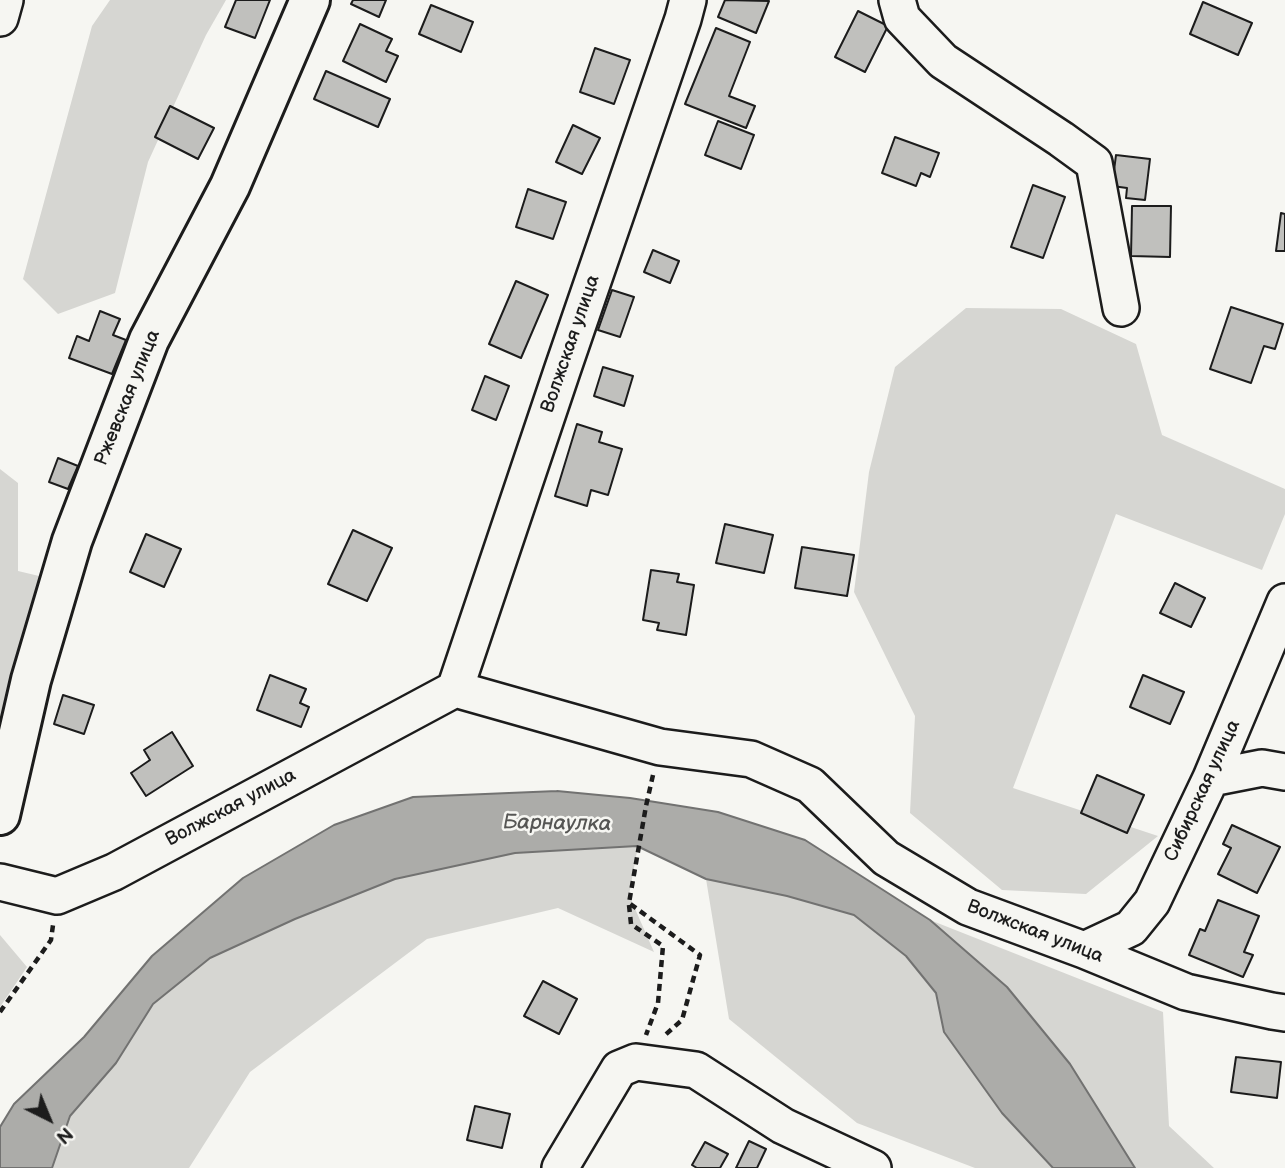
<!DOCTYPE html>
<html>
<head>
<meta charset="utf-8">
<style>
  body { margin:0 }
  #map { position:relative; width:1285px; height:1168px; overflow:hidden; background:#f6f6f2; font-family:"Balsamiq Sans",sans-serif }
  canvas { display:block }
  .north { position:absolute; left:14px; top:1084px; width:70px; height:70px; -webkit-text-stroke:5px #f6f6f2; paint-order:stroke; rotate:137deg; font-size:19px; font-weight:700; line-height:28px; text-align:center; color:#1c1c1c }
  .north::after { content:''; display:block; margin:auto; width:24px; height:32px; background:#1c1c1c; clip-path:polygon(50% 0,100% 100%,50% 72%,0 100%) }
</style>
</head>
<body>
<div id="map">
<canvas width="1285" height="1168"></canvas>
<div class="north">N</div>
</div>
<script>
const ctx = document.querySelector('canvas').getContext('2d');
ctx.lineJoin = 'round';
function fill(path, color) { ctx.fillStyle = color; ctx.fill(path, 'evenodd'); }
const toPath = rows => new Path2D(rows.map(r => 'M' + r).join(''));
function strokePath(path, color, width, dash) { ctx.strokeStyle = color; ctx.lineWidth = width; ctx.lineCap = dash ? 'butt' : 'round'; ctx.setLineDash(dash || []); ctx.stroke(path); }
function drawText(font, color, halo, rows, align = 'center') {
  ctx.font = font + ' "Balsamiq Sans",sans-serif'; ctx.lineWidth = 5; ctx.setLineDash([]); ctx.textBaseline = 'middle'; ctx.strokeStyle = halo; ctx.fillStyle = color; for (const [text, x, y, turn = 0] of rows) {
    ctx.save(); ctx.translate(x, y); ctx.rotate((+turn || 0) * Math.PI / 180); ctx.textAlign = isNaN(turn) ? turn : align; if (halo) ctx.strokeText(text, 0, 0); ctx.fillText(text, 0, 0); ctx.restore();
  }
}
const green = toPath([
  [110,0,226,0,206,35,148,162,115,293,58,314,23,279,92,26],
  [966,308,1061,309,1136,344,1162,435,1285,489,1285,514,1262,570,1116,514,1013,788,1158,836,1086,894,1002,890,910,813,915,716,854,592,869,472,895,367],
  [0,469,18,483,18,571,60,581,0,784],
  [638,846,629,895,654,952,558,908,427,939,250,1072,189,1168,52,1168,70,1116,116,1063,153,1004,210,958,295,919,395,879,515,853],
  [706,879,787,896,854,915,906,956,936,994,944,1032,1002,1113,1053,1168,975,1168,857,1123,729,1019],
  [930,920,1163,1012,1169,1126,1214,1168,1135,1168,1070,1064,1007,987],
  [0,935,27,967,0,1007]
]);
const water = toPath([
  [557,791,630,798,718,812,805,840,930,920,1007,987,1070,1064,1135,1168,1053,1168,1002,1113,944,1032,936,993,906,956,854,915,787,896,706,879,637,846,515,853,395,879,295,919,210,958,153,1004,116,1063,70,1116,52,1168,0,1168,0,1127,14,1104,84,1037,152,956,243,878,334,825,413,797,557,791]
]);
const building = toPath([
  [236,0,270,0,255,38,225,27,236,0],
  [353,0,386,0,379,17,351,4,353,0],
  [725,0,769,1,756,33,718,17,725,0],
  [1203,2,1252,23,1238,55,1190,34,1203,2],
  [431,5,473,22,461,52,419,34,431,5],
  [858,11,888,26,865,72,835,57,858,11],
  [360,24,392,39,386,51,398,56,386,82,343,61,360,24],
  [716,28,750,42,729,96,755,106,746,128,685,104,716,28],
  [595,48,630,60,614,104,580,92,595,48],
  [326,71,390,99,378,127,314,99,326,71],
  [170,106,214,128,198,159,155,137,170,106],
  [718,121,754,135,741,169,705,155,718,121],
  [573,125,600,138,582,174,556,162,573,125],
  [895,137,939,153,930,177,921,173,916,186,882,173,895,137],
  [1116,155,1150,159,1145,200,1126,198,1127,188,1112,186,1116,155],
  [1033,185,1065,197,1043,258,1011,247,1033,185],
  [528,189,566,202,553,239,516,227,528,189],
  [1132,206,1171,206,1170,257,1131,256,1132,206],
  [1281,213,1285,214,1285,251,1276,251,1281,213],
  [653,250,679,261,670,283,644,272,653,250],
  [516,281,548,295,521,358,489,344,516,281],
  [612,290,634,297,620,337,598,330,612,290],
  [1231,307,1283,324,1275,349,1264,346,1251,383,1210,369,1231,307],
  [100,311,120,319,113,335,126,340,112,374,69,358,77,336,89,341,100,311],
  [603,367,633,376,624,406,594,396,603,367],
  [485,376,509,386,496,420,472,410,485,376],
  [577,424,602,432,599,442,622,449,608,495,591,490,587,506,555,496,577,424],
  [58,458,78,466,68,489,49,482,58,458],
  [725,524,773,535,764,573,716,563,725,524],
  [353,530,392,548,367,601,328,584,353,530],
  [146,534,181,549,164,587,130,572,146,534],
  [802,547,854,555,847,596,795,588,802,547],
  [651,570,679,574,677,582,694,585,686,635,657,630,659,623,643,620,651,570],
  [1175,583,1205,598,1191,627,1160,613,1175,583],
  [270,675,306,689,300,703,309,707,301,727,257,710,270,675],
  [1143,675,1184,692,1170,724,1130,707,1143,675],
  [63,695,94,705,84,734,54,724,63,695],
  [172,732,193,766,146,796,131,773,150,760,144,750,172,732],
  [1097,775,1144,795,1127,833,1081,813,1097,775],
  [1232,825,1280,847,1257,893,1218,874,1231,848,1223,844,1232,825],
  [1218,900,1259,916,1244,952,1253,955,1243,977,1189,955,1200,929,1205,931,1218,900],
  [543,981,577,999,559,1034,524,1016,543,981],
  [1236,1057,1281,1062,1277,1098,1231,1092,1236,1057],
  [475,1106,510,1114,502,1148,467,1140,475,1106],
  [749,1141,766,1149,757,1168,736,1168,749,1141],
  [705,1142,728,1154,720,1168,697,1168,692,1165,705,1142]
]);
const path = toPath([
  [653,775,646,806,629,903,700,955,682,1020,664,1036],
  [629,905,631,924,663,946,658,1003,646,1035],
  [0,1012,51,940,53,925]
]);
const minor = toPath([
  [897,0,902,18,943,61,1061,139,1094,163,1121,308],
  [0,18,5,0],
  [455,689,562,371,683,19,688,0],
  [1211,778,1262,768,1285,772],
  [0,882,57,896,114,872,455,689,660,747,751,759,810,785,886,858,968,907,1084,950,1186,992,1272,1011,1285,1013],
  [1084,950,1131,928,1152,902,1211,778,1285,602],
  [560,1168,619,1069,636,1062,696,1070,783,1126,873,1168]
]);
const major = toPath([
  [0,815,31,680,72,541,149,340,230,186,310,0]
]);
const streetNames = [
  ["Волжская улица",571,344,-71],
  ["Ржевская улица",128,398,-68],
  ["Сибирская улица",1203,791,-65],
  ["Волжская улица",231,808,-28],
  ["Волжская улица",1035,932,21]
];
const waterNames = [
  ["Барнаулка",557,824,1]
];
fill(green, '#d6d6d2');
fill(water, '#acaca9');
strokePath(water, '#727271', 2);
fill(building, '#c0c0bd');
strokePath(building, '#1c1c1c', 2);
strokePath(minor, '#1c1c1c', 40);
strokePath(major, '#1c1c1c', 44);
strokePath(path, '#1c1c1c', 4.5, [7, 5]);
strokePath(minor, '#f6f6f2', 35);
strokePath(major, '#f6f6f2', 38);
drawText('19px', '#1c1c1c', '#f6f6f2', streetNames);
drawText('italic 21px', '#565654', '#f6f6f2', waterNames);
</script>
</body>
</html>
